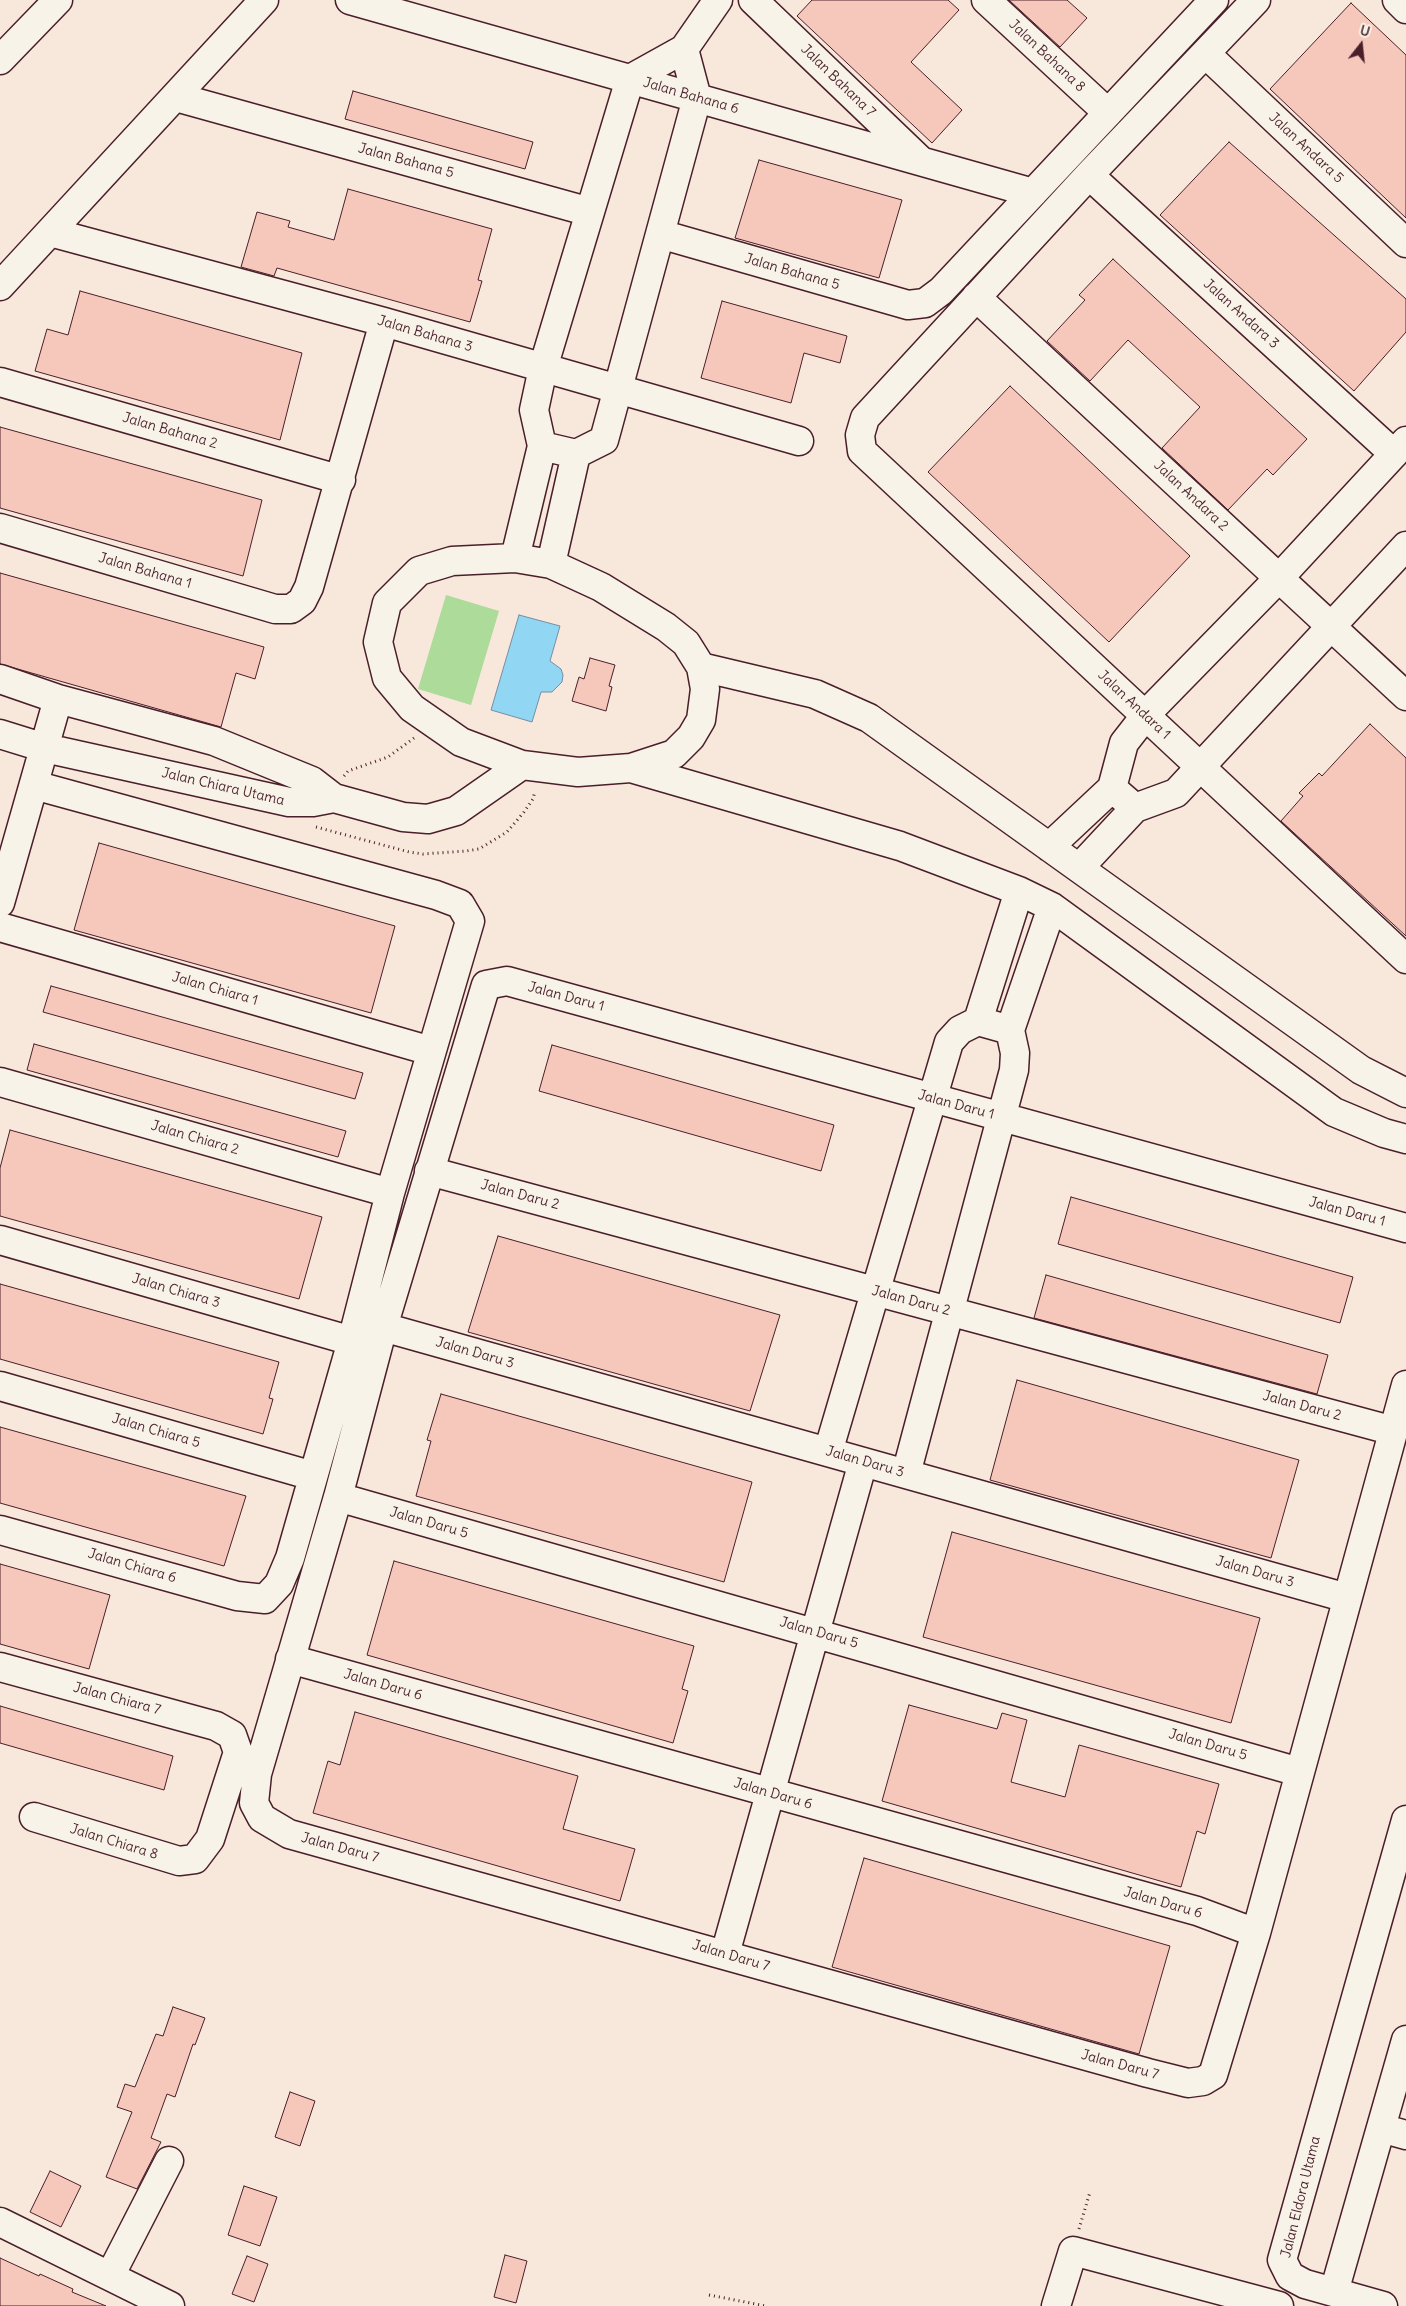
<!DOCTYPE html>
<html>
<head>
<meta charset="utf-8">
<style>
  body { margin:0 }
  #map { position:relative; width:1406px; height:2306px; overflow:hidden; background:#f8e7db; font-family:Delius,sans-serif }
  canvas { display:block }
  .north { position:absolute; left:1336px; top:20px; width:50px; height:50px; -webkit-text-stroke:4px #f7f3e8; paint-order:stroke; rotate:16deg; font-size:14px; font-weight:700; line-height:20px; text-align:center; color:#4a1f2b }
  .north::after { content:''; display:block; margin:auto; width:18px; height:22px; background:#4a1f2b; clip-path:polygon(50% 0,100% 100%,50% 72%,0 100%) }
</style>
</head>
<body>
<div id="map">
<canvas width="1406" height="2306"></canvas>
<div class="north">U</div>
</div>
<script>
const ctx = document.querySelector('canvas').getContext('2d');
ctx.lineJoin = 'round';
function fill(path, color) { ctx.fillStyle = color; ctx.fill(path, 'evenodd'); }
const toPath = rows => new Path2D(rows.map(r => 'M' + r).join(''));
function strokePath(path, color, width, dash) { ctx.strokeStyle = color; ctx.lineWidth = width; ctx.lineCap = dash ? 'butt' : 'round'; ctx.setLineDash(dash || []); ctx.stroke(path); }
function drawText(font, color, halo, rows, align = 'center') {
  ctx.font = font + ' Delius,sans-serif'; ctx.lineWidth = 4; ctx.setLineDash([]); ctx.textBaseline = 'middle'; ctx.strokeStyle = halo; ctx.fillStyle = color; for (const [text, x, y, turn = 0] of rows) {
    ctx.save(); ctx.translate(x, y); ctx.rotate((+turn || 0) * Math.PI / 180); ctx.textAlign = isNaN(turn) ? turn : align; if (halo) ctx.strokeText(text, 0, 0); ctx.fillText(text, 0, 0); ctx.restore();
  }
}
const green = toPath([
  [446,595,499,611,471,705,418,689]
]);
const water = toPath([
  [519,615,560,626,550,661,561,669,563,675,562,682,552,692,541,692,532,722,491,710,519,615]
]);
const building = toPath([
  [812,0,948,0,959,10,911,62,962,110,932,143,797,16,812,0],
  [1009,0,1067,0,1087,18,1060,47,1009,0],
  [1351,3,1406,55,1406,218,1270,89,1351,3],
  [353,91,533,142,525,169,345,119,353,91],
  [1229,142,1406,299,1406,332,1354,391,1160,215,1229,142],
  [759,160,902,200,879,278,735,238,759,160],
  [348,189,492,229,478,280,482,281,470,322,277,268,274,276,241,267,257,212,290,221,288,227,334,240,348,189],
  [1113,259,1307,439,1273,475,1267,469,1228,510,1162,448,1200,407,1128,340,1090,381,1047,341,1085,300,1079,295,1113,259],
  [80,291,302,353,280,440,35,371,47,329,68,335,80,291],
  [722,301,847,336,840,363,804,353,791,403,701,378,722,301],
  [1010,386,1190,556,1109,642,928,472,1010,386],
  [0,427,262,500,243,576,0,508,0,427],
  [0,573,264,647,255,679,236,673,221,727,0,664,0,573],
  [590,658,615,665,609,686,612,687,606,711,572,701,579,677,584,679,590,658],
  [1370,724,1406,758,1406,936,1281,821,1303,796,1299,793,1319,773,1322,776,1370,724],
  [99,843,395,926,371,1013,74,930,99,843],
  [51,986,363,1073,355,1099,43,1012,51,986],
  [34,1044,346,1131,338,1157,27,1070,34,1044],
  [552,1045,834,1125,821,1171,539,1091,552,1045],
  [10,1130,322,1217,299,1299,0,1216,0,1168,10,1130],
  [1071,1197,1353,1277,1340,1323,1058,1244,1071,1197],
  [498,1236,780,1315,750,1411,468,1332,498,1236],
  [1046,1275,1328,1355,1317,1394,1034,1318,1046,1275],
  [0,1284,279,1362,269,1398,273,1399,263,1434,0,1359,0,1284],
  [1017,1380,1299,1460,1271,1558,990,1480,1017,1380],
  [441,1394,752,1482,724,1582,416,1496,431,1441,427,1440,441,1394],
  [0,1427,246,1496,224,1566,0,1503,0,1427],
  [952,1532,1260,1618,1231,1723,923,1637,952,1532],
  [394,1561,694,1646,682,1689,688,1691,673,1743,367,1655,394,1561],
  [0,1564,110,1595,89,1669,0,1644,0,1564],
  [909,1705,997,1729,1002,1713,1027,1720,1011,1782,1065,1797,1079,1745,1219,1784,1205,1834,1197,1831,1181,1887,882,1801,909,1705],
  [0,1706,173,1756,164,1790,0,1743,0,1706],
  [355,1712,578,1776,563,1829,635,1849,620,1901,313,1813,328,1761,340,1765,355,1712],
  [864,1858,1170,1946,1139,2054,832,1967,864,1858],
  [173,2007,205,2018,195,2045,193,2044,175,2097,167,2094,151,2138,161,2142,137,2189,106,2177,132,2112,117,2107,125,2084,135,2087,156,2034,163,2036,173,2007],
  [290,2092,315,2101,300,2146,275,2137,290,2092],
  [50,2171,81,2186,61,2227,30,2212,50,2171],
  [244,2186,277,2197,260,2246,228,2235,244,2186],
  [505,2255,527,2261,516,2303,494,2297,505,2255],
  [247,2256,268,2264,254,2302,232,2294,247,2256],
  [0,2258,39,2276,40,2274,73,2289,72,2292,106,2306,0,2306,0,2258]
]);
const path = toPath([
  [344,776,348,771,388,757,414,738],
  [316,827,409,852,423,854,466,851,479,849,507,832,524,812,533,799,535,791],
  [1079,2229,1090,2192],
  [709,2295,766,2306]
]);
const minor = toPath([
  [350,0,1033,193],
  [753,0,920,160],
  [986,0,1108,113],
  [1256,0,1089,175,865,418,860,435,862,451,1406,959],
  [1397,0,1406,9],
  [684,49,718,0],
  [1206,54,1406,243],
  [0,60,58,0],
  [176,97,590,212],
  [1089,175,1394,454],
  [50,232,384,322,799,441],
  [660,234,908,305,925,303,941,291,1214,0],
  [0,286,264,0],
  [976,297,1406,696],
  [0,382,341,480],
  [1406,441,1279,578,1149,711,1124,743,1112,788,1135,808,1176,793,1406,546],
  [0,528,275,609,291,609,302,601,309,587,384,322],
  [515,558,542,446,534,410,543,368,630,79,684,49,697,98,604,440,576,454,542,446],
  [551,564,576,454],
  [701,667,815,694,869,718,1361,1070,1406,1093],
  [0,679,58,699,214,741,312,781,334,798,313,802,289,802,45,748,0,734],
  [631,768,674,754,691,737,701,720,705,689,701,667,686,643,666,627,601,587,551,564,515,558,452,561,419,571,387,603,378,642,387,678,412,708,461,742,522,765,578,772,631,768,900,846,1019,891,1052,907,1334,1112,1384,1133,1406,1139],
  [334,798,403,817,428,819,456,811,522,765],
  [1049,847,1112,788],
  [1079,868,1135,808],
  [0,903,58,699],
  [0,927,431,1051],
  [978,1021,1019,891],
  [1010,1030,1052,907],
  [0,1082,390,1193],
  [429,1171,1394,1431],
  [1406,1228,507,981,486,985,383,1327,338,1497,257,1774,254,1803,262,1818,289,1834,1148,2073,1188,2083,1203,2081,1213,2075,1256,1933,1406,1385],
  [0,1240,352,1341],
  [383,1327,1347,1598],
  [0,1386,313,1476],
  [828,1452,949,1042,960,1030,978,1021,1010,1030,1015,1053,1014,1070,906,1474],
  [338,1497,1299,1772],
  [0,1530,237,1596,265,1599,279,1584,290,1558,352,1341,390,1193,470,921,460,904,436,895,34,785],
  [290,1659,1197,1911,1256,1933],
  [0,1667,216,1726,232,1735,238,1752,210,1839,195,1859,179,1861,34,1817],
  [725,1954,863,1462],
  [1381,2128,1406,2135],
  [0,2222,170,2306],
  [110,2276,169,2161],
  [1334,2292,1406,2040],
  [1056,2306,1073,2251,1279,2306],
  [1383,2306,1305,2284,1290,2276,1282,2260,1406,1820]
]);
const streetNames = [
  ["Jalan Bahana 8",1047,56,43],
  ["Jalan Bahana 7",838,81,44],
  ["Jalan Bahana 6",691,96,16],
  ["Jalan Andara 5",1306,148,43],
  ["Jalan Bahana 5",406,161,15],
  ["Jalan Bahana 5",792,272,16],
  ["Jalan Andara 3",1241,314,42],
  ["Jalan Bahana 3",425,334,16],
  ["Jalan Bahana 2",170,431,16],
  ["Jalan Andara 2",1191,496,43],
  ["Jalan Bahana 1",145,571,16],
  ["Jalan Andara 1",1134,705,43],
  ["Jalan Chiara Utama",223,787,13],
  ["Jalan Chiara 1",215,989,16],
  ["Jalan Daru 1",566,997,15],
  ["Jalan Daru 1",956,1105,15],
  ["Jalan Chiara 2",195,1138,16],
  ["Jalan Daru 2",520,1195,15],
  ["Jalan Daru 1",1347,1212,15],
  ["Jalan Chiara 3",176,1291,16],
  ["Jalan Daru 2",911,1301,15],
  ["Jalan Daru 3",475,1353,16],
  ["Jalan Daru 2",1302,1406,15],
  ["Jalan Chiara 5",156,1431,16],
  ["Jalan Daru 3",865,1462,16],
  ["Jalan Daru 5",429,1523,16],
  ["Jalan Chiara 6",132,1566,16],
  ["Jalan Daru 3",1255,1572,16],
  ["Jalan Daru 5",819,1633,16],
  ["Jalan Daru 6",383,1685,16],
  ["Jalan Chiara 7",117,1699,15],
  ["Jalan Daru 5",1208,1745,16],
  ["Jalan Daru 6",773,1794,16],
  ["Jalan Chiara 8",114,1842,17],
  ["Jalan Daru 7",340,1848,15],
  ["Jalan Daru 6",1163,1903,16],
  ["Jalan Daru 7",731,1956,16],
  ["Jalan Daru 7",1120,2065,15],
  ["Jalan Eldora Utama",1301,2197,-76]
];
fill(green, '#addb9a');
fill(water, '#91d7f3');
strokePath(water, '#758da3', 1);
fill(building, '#f6c8bb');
strokePath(building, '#4a1f2b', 1);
strokePath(minor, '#4a1f2b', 31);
strokePath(path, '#4a1f2b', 3, [1, 4]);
strokePath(minor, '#f7f3e8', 28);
drawText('14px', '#4a1f2b', '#f7f3e8', streetNames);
</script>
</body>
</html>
